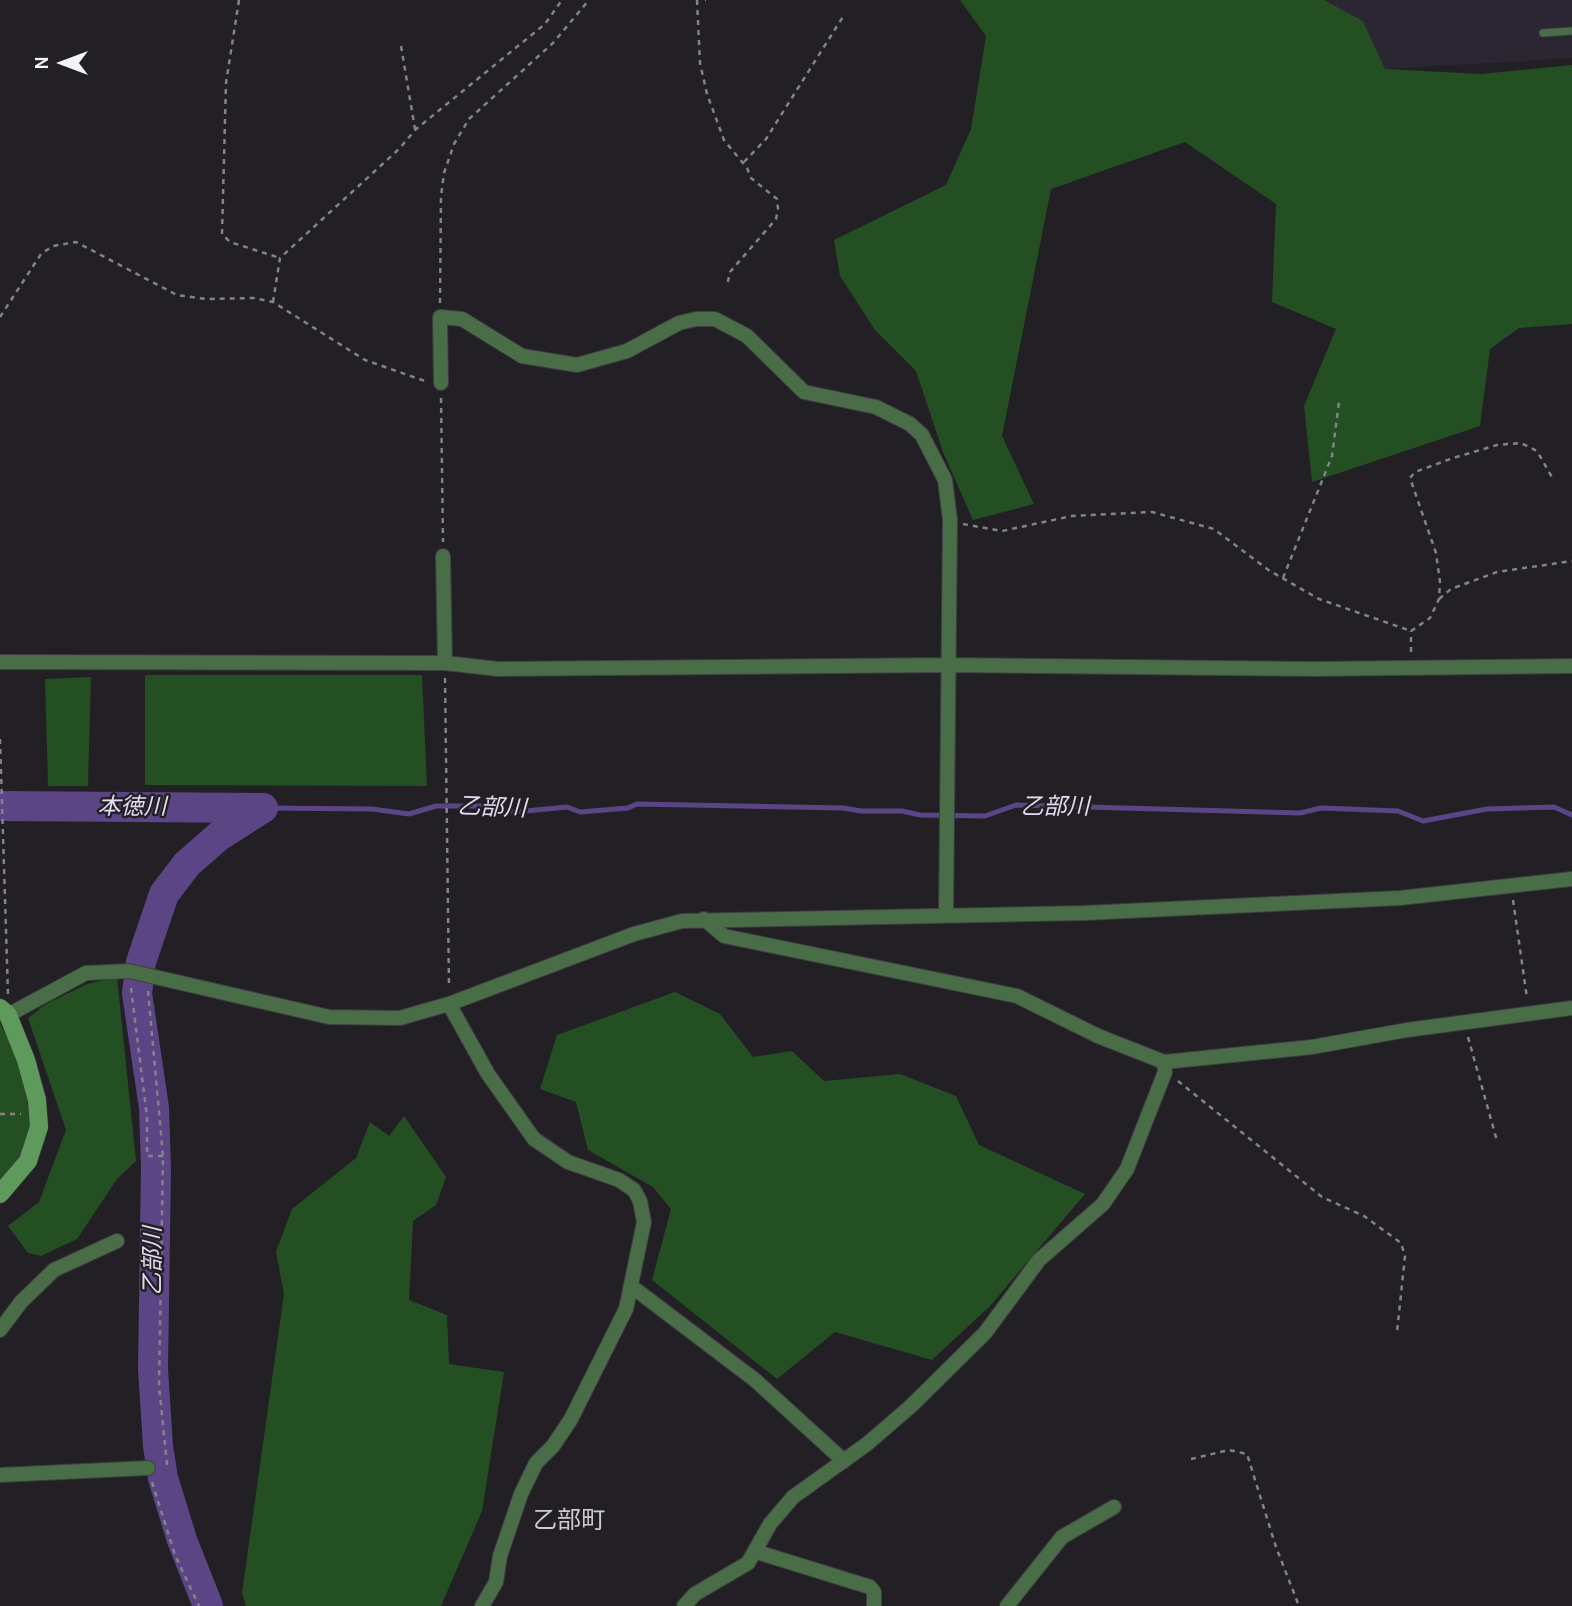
<!DOCTYPE html>
<html>
<head>
<meta charset="utf-8">
<style>
  body { margin:0 }
  #map { position:relative; width:1572px; height:1606px; overflow:hidden; background:#222025; font-family:Karla,sans-serif }
  canvas { display:block }
  .north { position:absolute; left:28px; top:28px; width:70px; height:70px; -webkit-text-stroke:5px #222025; paint-order:stroke; rotate:270deg; font-size:19px; font-weight:700; line-height:28px; text-align:center; color:#f3f2f5 }
  .north::after { content:''; display:block; margin:auto; width:24px; height:32px; background:#f3f2f5; clip-path:polygon(50% 0,100% 100%,50% 72%,0 100%) }
</style>
</head>
<body>
<div id="map">
<canvas width="1572" height="1606"></canvas>
<div class="north">N</div>
</div>
<script>
const ctx = document.querySelector('canvas').getContext('2d');
ctx.lineJoin = 'round';
function fill(path, color) { ctx.fillStyle = color; ctx.fill(path, 'evenodd'); }
const toPath = rows => new Path2D(rows.map(r => 'M' + r).join(''));
function strokePath(path, color, width, dash) { ctx.strokeStyle = color; ctx.lineWidth = width; ctx.lineCap = dash ? 'butt' : 'round'; ctx.setLineDash(dash || []); ctx.stroke(path); }
function drawText(font, color, halo, rows, align = 'center') {
  ctx.font = font + ' Karla,"Noto Sans JP",sans-serif'; ctx.lineWidth = 5; ctx.setLineDash([]); ctx.textBaseline = 'middle'; ctx.strokeStyle = halo; ctx.fillStyle = color; for (const [text, x, y, turn = 0] of rows) {
    ctx.save(); ctx.translate(x, y); ctx.rotate((+turn || 0) * Math.PI / 180); ctx.textAlign = isNaN(turn) ? turn : align; if (halo) ctx.strokeText(text, 0, 0); ctx.fillText(text, 0, 0); ctx.restore();
  }
}
const built = toPath([
  [1323,0,1572,0,1572,58,1385,69,1363,21]
]);
const green = toPath([
  [960,0,1324,0,1363,21,1385,69,1481,74,1572,65,1572,324,1519,328,1490,349,1480,426,1312,482,1304,406,1336,329,1272,302,1276,204,1185,142,1051,189,1002,436,1034,504,973,520,943,452,916,371,875,330,840,276,834,240,946,185,971,129,986,36],
  [145,675,422,675,427,786,145,785],
  [91,677,88,786,48,786,45,679],
  [117,977,136,1161,117,1179,77,1239,41,1256,28,1253,8,1226,39,1202,66,1130,28,1018,46,1004,87,984],
  [675,992,720,1014,753,1057,792,1051,824,1081,900,1074,956,1096,979,1145,1085,1194,990,1306,932,1360,835,1332,777,1379,652,1280,671,1209,653,1187,588,1150,576,1102,540,1089,557,1035],
  [0,1023,20,1064,27,1096,30,1129,21,1154,0,1182],
  [404,1116,446,1177,436,1205,413,1221,409,1300,447,1315,449,1364,504,1372,482,1511,441,1606,246,1606,242,1593,284,1294,276,1252,292,1209,356,1158,370,1122,389,1136]
]);
const stream = toPath([
  [263,808,372,809,409,814,436,806,492,806,515,812,567,807,580,812,628,808,637,804,843,808,861,811,902,811,920,815,985,816,1016,805,1300,813,1321,808,1398,811,1423,821,1487,809,1554,807,1572,815]
]);
const river = toPath([
  [0,806,263,808],
  [208,1606,182,1540,163,1478,158,1446,153,1369,156,1167,154,1108,137,993,141,962,164,894,187,864,219,836,263,808]
]);
const path = toPath([
  [239,0,226,83,222,234,230,242,280,258],
  [697,0,700,63,707,94,724,140,747,168,751,178,777,199,778,209,776,219,730,272,727,286],
  [705,0,706,0],
  [401,46,415,129],
  [744,162,766,139,844,15],
  [273,302,280,258,400,148,415,130,545,24,562,0],
  [440,303,441,196,444,173,454,144,469,119,553,43,589,0],
  [0,317,41,254,53,246,76,242,177,295,206,299,253,298,273,302,365,360,425,381],
  [441,398,443,542],
  [963,524,1002,531,1072,516,1152,512,1214,529,1270,571,1319,599,1411,631],
  [1283,578,1332,456,1339,402],
  [1439,599,1451,589,1497,572,1572,561],
  [1411,631,1430,618,1439,599,1440,582,1436,553,1410,478,1415,472,1453,458,1497,445,1521,443,1537,451,1553,479],
  [1411,652,1411,631],
  [445,678,449,987],
  [0,739,8,994],
  [1513,900,1527,998],
  [131,988,147,1117,147,1156,163,1156],
  [148,991,163,1156,159,1386,167,1464,161,1465],
  [1468,1037,1497,1141],
  [1178,1081,1322,1197,1364,1216,1401,1243,1405,1256,1397,1332],
  [0,1114,21,1114],
  [1191,1459,1229,1450,1247,1454,1276,1547,1299,1606],
  [152,1482,175,1555,199,1606]
]);
const service = toPath([
  [1543,33,1572,31]
]);
const minor = toPath([
  [441,383,440,317,462,319,522,356,577,365,627,351,679,323,696,319,715,319,747,336,804,392,876,407,910,424,922,435,945,480,950,520,946,915],
  [443,556,445,663],
  [0,662,445,663,498,669,948,665,1313,669,1572,666],
  [704,919,724,936,1017,996,1098,1036,1164,1062,1312,1047,1407,1030,1572,1008],
  [449,1004,488,1074,534,1139,568,1162,619,1180,634,1190,640,1201,644,1222,626,1309,571,1419,553,1446,536,1463,521,1494,500,1556,496,1582,482,1606],
  [8,1015,86,973,129,971,329,1017,400,1018,449,1004,634,934,682,921,1084,913,1400,898,1572,879],
  [631,1286,755,1380,844,1461],
  [0,1330,21,1302,54,1270,117,1241],
  [0,1475,148,1468],
  [757,1552,870,1587,874,1592,874,1606],
  [684,1606,695,1594,748,1563,770,1524,793,1497,867,1444,911,1406,985,1333,1039,1260,1103,1204,1127,1169,1165,1072,1164,1062],
  [1007,1606,1062,1537,1114,1507]
]);
const secondary = toPath([
  [0,1008,8,1015,26,1060,37,1100,39,1127,28,1161,0,1194]
]);
const waterNames = [
  ["本徳川",132,807],
  ["乙部川",1055,807],
  ["乙部川",492,808,2],
  ["乙部川",153,1261,-90]
];
const quarterNames = [
  ["乙部町",569,1521]
];
fill(built, '#2b2732');
fill(green, '#244f23');
strokePath(stream, '#5c4585', 5);
strokePath(river, '#5c4585', 30);
strokePath(service, '#3f3d42', 9);
strokePath(minor, '#3f3d42', 16);
strokePath(secondary, '#3f3d42', 19);
strokePath(path, '#848387', 2.5, [5, 5]);
strokePath(service, '#496e47', 7);
strokePath(minor, '#496e47', 14);
strokePath(secondary, '#5e9a5b', 18);
drawText('italic 23px', '#e2dcf0', '#222025', waterNames);
drawText('24px', '#cdcbd1', '#222025', quarterNames);
</script>
</body>
</html>
